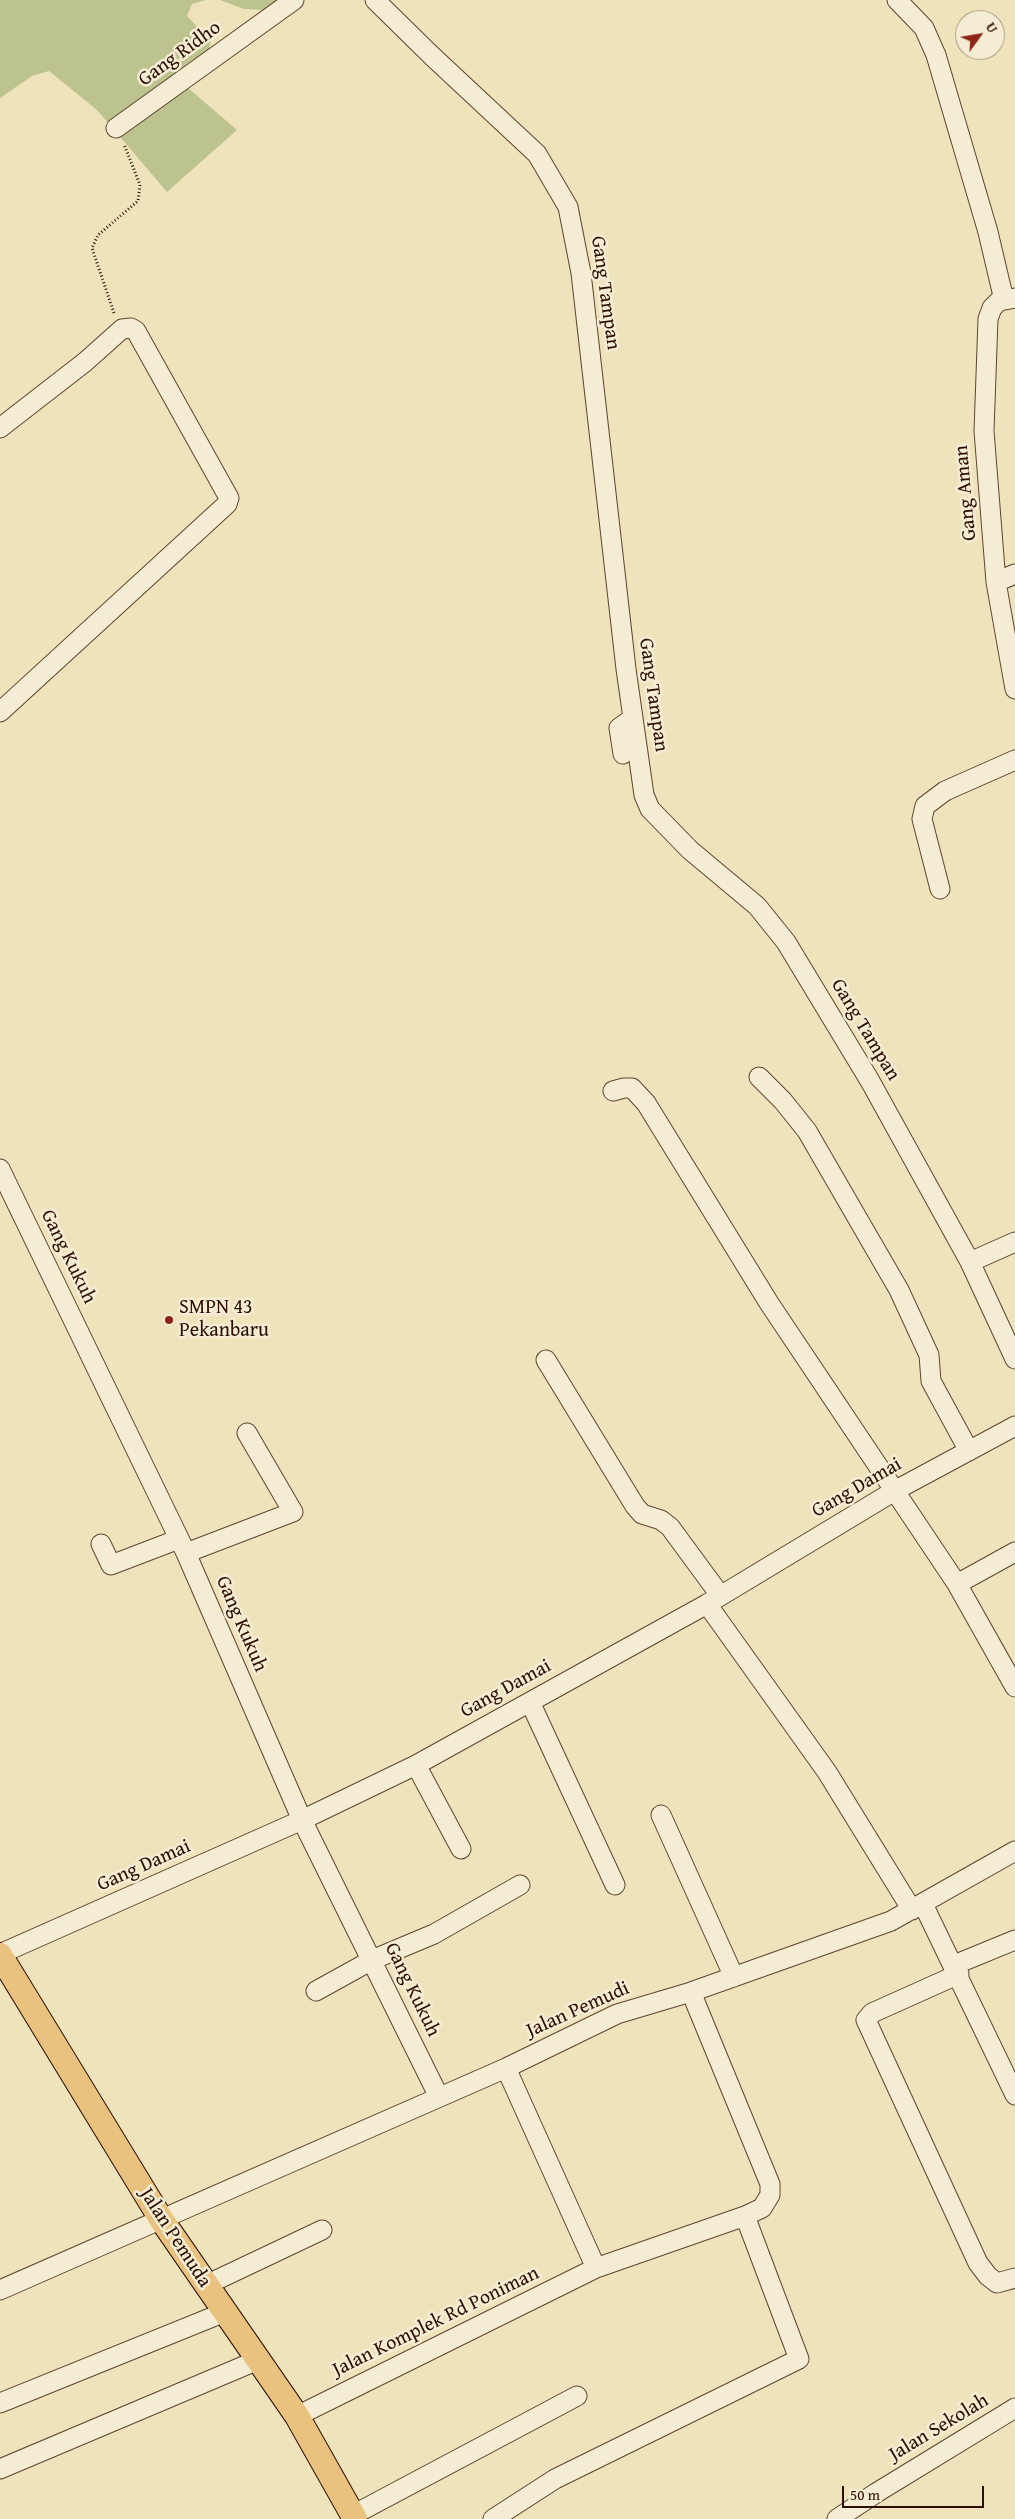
<!DOCTYPE html>
<html>
<head>
<meta charset="utf-8">
<style>
  body { margin:0 }
  #map { position:relative; width:1015px; height:2519px; overflow:hidden; background:#efe3bc; font-family:"Gentium Book Plus",serif }
  canvas { display:block }
  .north { position:absolute; left:955px; top:10px; width:50px; height:50px; box-sizing:border-box; background:#f5edd3; border:1px solid #a5947f; border-radius:50%; rotate:58deg; font-size:14px; font-weight:700; line-height:20px; text-align:center; color:#2c0f02 }
  .north::after { content:''; display:block; margin:auto; width:18px; height:22px; background:#8f2418; clip-path:polygon(50% 0,100% 100%,50% 72%,0 100%) }
  .scale { position:absolute; left:842px; top:2486px; width:142px; height:22px; box-sizing:border-box; border:2px solid #2c0f02; border-top:0; padding-left:6px; font-size:15px; line-height:18px; white-space:nowrap; color:#2c0f02; -webkit-text-stroke:4px #f5edd3; paint-order:stroke }
</style>
</head>
<body>
<div id="map">
<canvas width="1015" height="2519"></canvas>
<div class="north">U</div>
<div class="scale">50 m</div>
</div>
<script>
const ctx = document.querySelector('canvas').getContext('2d');
ctx.lineJoin = 'round';
function fill(path, color) { ctx.fillStyle = color; ctx.fill(path, 'evenodd'); }
const toPath = rows => new Path2D(rows.map(r => 'M' + r).join(''));
function strokePath(path, color, width, dash) { ctx.strokeStyle = color; ctx.lineWidth = width; ctx.lineCap = dash ? 'butt' : 'round'; ctx.setLineDash(dash || []); ctx.stroke(path); }
function drawText(font, color, halo, rows, align = 'center') {
  ctx.font = font + ' "Gentium Book Plus",serif'; ctx.lineWidth = 5; ctx.setLineDash([]); ctx.textBaseline = 'middle'; ctx.strokeStyle = halo; ctx.fillStyle = color; for (const [text, x, y, turn = 0] of rows) {
    ctx.save(); ctx.translate(x, y); ctx.rotate((+turn || 0) * Math.PI / 180); ctx.textAlign = isNaN(turn) ? turn : align; if (halo) ctx.strokeText(text, 0, 0); ctx.fillText(text, 0, 0); ctx.restore();
  }
}
const green = toPath([
  [0,0,206,0,192,4,187,16,211,41,209,50,189,62,173,75,237,130,167,192,97,110,49,71,32,76,0,98],
  [220,0,280,0,265,10,244,9]
]);
const path = toPath([
  [114,313,92,248,98,235,138,201,140,185,124,144]
]);
const minor = toPath([
  [375,0,432,56,537,154,568,207,581,273,626,669,644,795,650,809,690,850,757,906,786,942,870,1081,970,1262,1015,1359],
  [897,0,924,28,936,55,988,232,1004,300],
  [116,128,294,0],
  [1015,298,999,301,992,308,988,319,984,431,996,582,1015,689],
  [0,428,85,362,122,329,131,328,136,331,229,498,227,504,0,712],
  [996,582,1015,574],
  [623,754,619,728,633,718],
  [940,889,922,819,925,806,945,791,1015,760],
  [759,1077,783,1101,807,1131,899,1290,929,1355,931,1381,969,1451],
  [613,1091,624,1088,632,1088,646,1103,769,1303,957,1584,1015,1687],
  [0,1169,186,1553,302,1820,439,2097],
  [970,1262,1015,1242],
  [546,1360,635,1506,642,1514,661,1520,670,1527,720,1595],
  [101,1544,111,1565,179,1539],
  [186,1553,293,1512,247,1433],
  [957,1584,1015,1552],
  [707,1604,827,1772,912,1910],
  [530,1702,615,1885],
  [416,1765,461,1849],
  [661,1815,734,1977],
  [923,1904,1015,2095],
  [0,1954,302,1820,416,1765,707,1604,896,1490,1015,1426],
  [954,1965,1015,1940],
  [959,1974,872,2013,866,2020,978,2263,988,2276,997,2283,1015,2278],
  [316,1991,372,1960,434,1934,520,1885],
  [506,2068,596,2268],
  [206,2285,322,2230],
  [0,2290,506,2068,617,2014,691,1992,891,1921,1015,1851],
  [0,2403,225,2312],
  [297,2416,596,2268,745,2216,762,2208,770,2195,770,2184,691,1992],
  [0,2469,258,2360],
  [353,2515,577,2396],
  [493,2519,555,2479,799,2359,745,2216],
  [837,2519,876,2493,1015,2408]
]);
const major = toPath([
  [0,1955,161,2219,297,2416,355,2519]
]);
const markers = [
  [169,1320,5,"#8f2418"]
];
const streetNames = [
  ["Gang Ridho",180,54,-36],
  ["Gang Tampan",605,293,82],
  ["Gang Aman",966,493,-95],
  ["Gang Tampan",653,695,82],
  ["Gang Tampan",865,1030,59],
  ["Gang Kukuh",68,1257,64],
  ["Gang Damai",857,1488,-30],
  ["Gang Kukuh",241,1624,67],
  ["Gang Damai",506,1689,-29],
  ["Gang Damai",144,1866,-24],
  ["Gang Kukuh",412,1990,64],
  ["Jalan Pemudi",578,2010,-24],
  ["Jalan Pemuda",175,2238,57],
  ["Jalan Komplek Rd Poniman",436,2322,-26],
  ["Jalan Sekolah",939,2428,-31]
];
const poiNames = [
  ["SMPN 43",179,1308],
  ["Pekanbaru",179,1331]
];
fill(green, '#bdc38e');
strokePath(minor, '#5d4430', 21);
strokePath(major, '#2c0f02', 26);
strokePath(path, '#2c0f02', 3, [1, 2.5]);
strokePath(minor, '#f5edd3', 19);
strokePath(major, '#e8c27e', 24);
for (const [x, y, r, color] of markers) { const dot = new Path2D(); dot.arc(x, y, r, 0, 2 * Math.PI); ctx.fillStyle = color; ctx.fill(dot); strokePath(dot, '#f5edd3', 2); }
drawText('20px', '#2c0f02', '#f5edd3', streetNames);
drawText('20px', '#2c0f02', '#f5edd3', poiNames, 'left');
</script>
</body>
</html>
